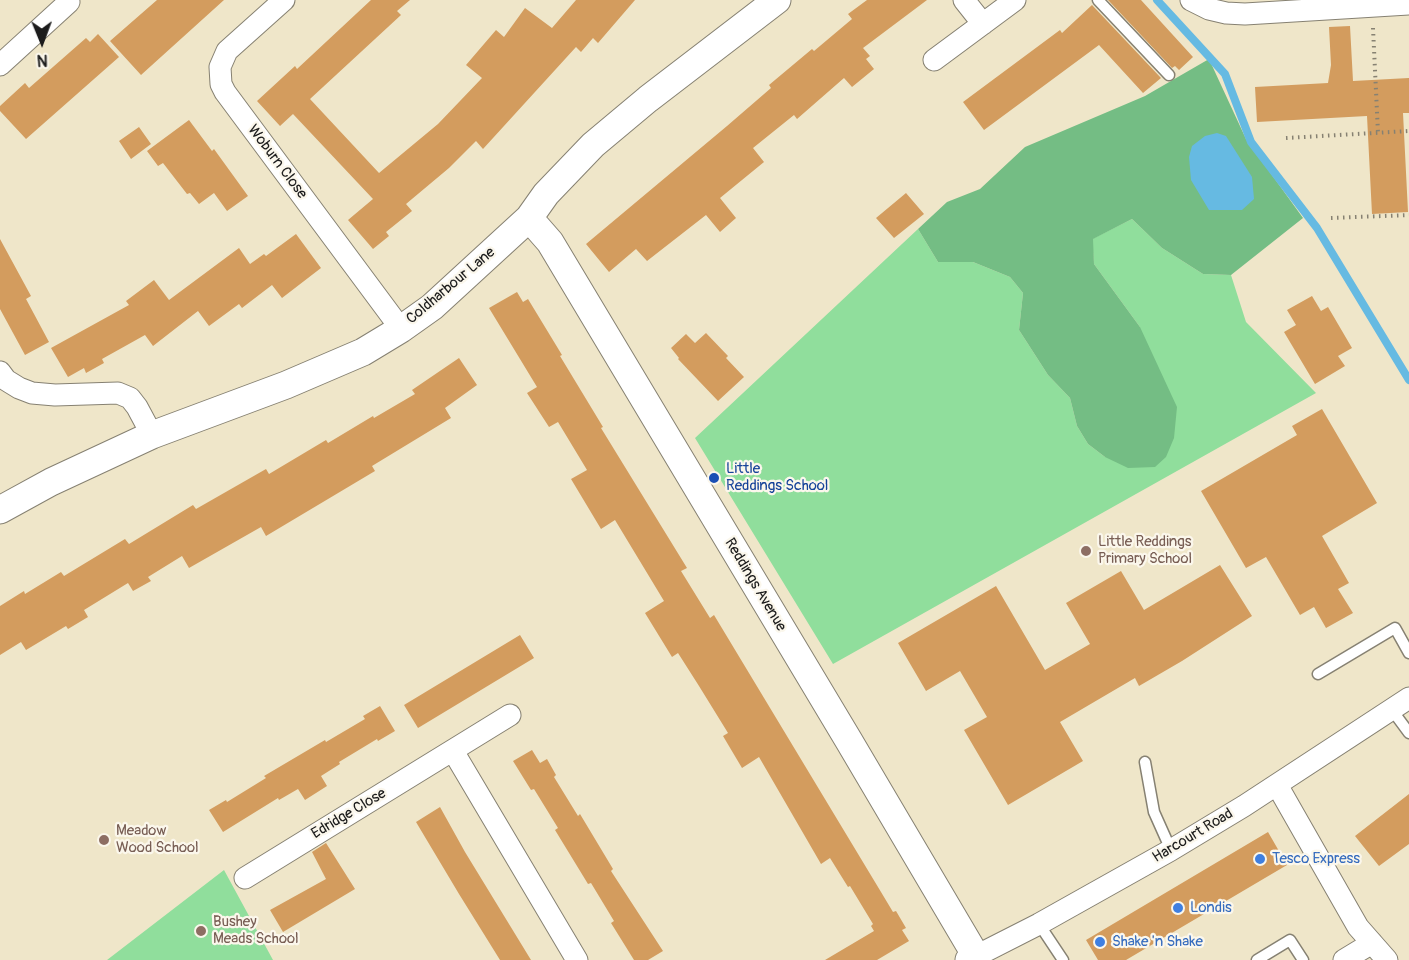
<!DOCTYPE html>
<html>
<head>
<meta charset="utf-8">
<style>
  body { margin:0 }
  #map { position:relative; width:1409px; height:960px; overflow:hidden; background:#efe6c9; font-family:Pangolin,sans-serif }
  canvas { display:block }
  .north { position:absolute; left:12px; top:12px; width:60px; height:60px; -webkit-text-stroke:4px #fbf7ec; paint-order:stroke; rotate:179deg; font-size:16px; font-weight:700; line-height:24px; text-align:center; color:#1c1c1c }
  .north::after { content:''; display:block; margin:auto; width:21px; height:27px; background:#1c1c1c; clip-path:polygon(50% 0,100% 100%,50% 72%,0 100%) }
</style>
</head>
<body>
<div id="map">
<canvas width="1409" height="960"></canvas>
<div class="north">N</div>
</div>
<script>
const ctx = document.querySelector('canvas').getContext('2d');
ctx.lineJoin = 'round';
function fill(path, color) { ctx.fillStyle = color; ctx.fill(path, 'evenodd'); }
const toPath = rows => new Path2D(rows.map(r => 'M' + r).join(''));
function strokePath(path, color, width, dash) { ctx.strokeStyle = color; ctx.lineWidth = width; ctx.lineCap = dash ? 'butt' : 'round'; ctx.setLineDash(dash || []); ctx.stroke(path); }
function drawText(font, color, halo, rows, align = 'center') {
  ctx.font = font + ' Pangolin,sans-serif'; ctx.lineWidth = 4.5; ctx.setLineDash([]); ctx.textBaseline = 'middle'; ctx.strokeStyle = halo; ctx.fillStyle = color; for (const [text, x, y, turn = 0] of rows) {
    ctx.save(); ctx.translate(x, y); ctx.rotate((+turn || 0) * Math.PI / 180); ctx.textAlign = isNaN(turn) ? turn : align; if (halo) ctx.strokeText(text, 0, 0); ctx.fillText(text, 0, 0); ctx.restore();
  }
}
const green = toPath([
  [1132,219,1162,248,1203,274,1231,275,1246,322,1316,393,833,664,695,438,918,229,938,262,973,262,1010,277,1023,293,1019,330,1048,375,1070,398,1077,426,1088,444,1105,457,1140,327,1094,264,1092,239],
  [224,870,273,960,107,960]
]);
const forest = toPath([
  [1209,59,1246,139,1303,218,1231,275,1203,274,1162,248,1132,219,1093,239,1094,264,1140,327,1177,407,1174,438,1166,457,1155,467,1128,468,1105,457,1088,444,1077,426,1070,398,1048,375,1019,330,1023,293,1010,277,973,262,938,262,918,229,947,202,980,189,1025,147,1145,96]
]);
const water = toPath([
  [1217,133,1226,136,1252,177,1254,199,1242,210,1209,210,1191,180,1189,157,1192,146,1205,136]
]);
const stream = toPath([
  [1157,0,1225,74,1251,142,1317,228,1409,380]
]);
const building = toPath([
  [157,0,224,0,141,75,110,41],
  [371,0,410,0,397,11,401,15,310,99,379,173,438,124,482,78,466,65,496,30,504,37,525,8,552,28,576,0,635,0,598,43,593,38,581,52,576,47,483,149,476,141,449,168,406,204,412,211,386,232,389,236,373,249,348,220,373,199,293,114,280,126,257,101,295,66,297,69],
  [867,0,927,0,863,48,870,56,866,59,874,69,852,87,844,78,797,119,794,115,753,148,764,162,720,198,736,218,720,232,706,215,647,261,636,249,609,272,586,244,727,126,771,88,769,85,812,49,814,51,852,19,848,14],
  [1108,0,1141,0,1193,57,1179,70,1175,66,1172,68],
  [1092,5,1161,78,1143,93,1099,45,984,130,963,102,1060,30,1062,33],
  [1350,26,1353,81,1409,78,1409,113,1403,113,1408,212,1372,214,1367,116,1257,122,1255,87,1328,83,1331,65,1329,27],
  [98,34,119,57,26,139,0,111,0,106,25,83,29,88,37,81,86,38,90,42],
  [189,120,212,151,214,149,248,196,227,211,214,193,199,204,190,193,187,194,163,163,158,166,147,151],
  [139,127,151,144,131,159,119,141],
  [906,193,924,214,894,238,876,218],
  [296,234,321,268,282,298,272,285,242,308,239,304,209,326,198,311,153,346,145,335,102,359,104,363,86,373,84,368,68,377,51,348,129,305,126,301,154,280,169,300,239,248,250,264,264,254,266,256],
  [0,239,31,296,26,299,49,342,25,355,0,309],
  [517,292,523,302,528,299,562,355,560,356,603,427,601,428,687,568,681,571,710,618,714,615,881,892,893,912,896,911,906,928,902,930,909,941,877,960,825,960,874,931,871,926,873,924,850,886,848,887,830,858,821,864,759,757,742,768,723,736,728,733,699,686,678,653,672,657,645,613,664,601,615,520,601,529,571,479,587,470,558,422,549,427,527,393,537,387,489,308],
  [1312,296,1321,311,1328,307,1352,348,1338,356,1345,366,1315,384,1284,332,1296,325,1287,310],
  [706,333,728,356,726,358,744,377,718,401,678,359,679,358,671,348,686,334,695,343],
  [459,358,477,385,445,408,451,418,372,466,375,471,266,536,261,527,189,568,182,556,148,577,151,581,133,591,128,583,84,610,88,617,68,629,66,626,26,650,21,642,0,655,0,606,24,591,25,594,61,572,64,576,125,539,129,544,193,505,196,509,266,469,269,474,326,440,328,443,373,416,374,418,415,394,412,390],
  [1322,409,1377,503,1322,536,1349,583,1338,589,1353,613,1326,628,1314,607,1300,615,1266,557,1246,568,1201,491,1297,435,1292,426],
  [1220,565,1252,616,1182,661,1139,686,1135,678,1060,722,1083,761,1008,805,964,730,987,717,960,671,926,691,898,643,996,586,1045,670,1090,644,1066,603,1121,571,1144,610],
  [520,635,534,658,418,728,404,705],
  [380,706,395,731,378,741,377,739,339,762,340,764,321,776,327,786,305,800,298,789,279,800,278,798,223,832,209,810,226,800,227,802,266,778,264,776,325,740,326,742,365,719,363,716],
  [532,750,540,763,547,759,556,775,554,777,578,816,580,814,613,869,611,871,663,951,648,960,634,960,611,923,614,921,591,883,588,884,555,830,558,828,534,789,531,790,513,761],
  [1409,794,1409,844,1379,866,1355,836],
  [440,807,465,852,531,960,500,960,459,894,416,822],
  [1268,832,1287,865,1126,960,1098,960,1086,940],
  [326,843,355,889,283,932,270,910,326,879,312,852]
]);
const path = toPath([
  [1373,28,1378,133],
  [1286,138,1409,131],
  [1331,218,1409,215]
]);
const service = toPath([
  [1098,0,1169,75],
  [1318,674,1395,628,1409,653],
  [1392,710,1409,733],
  [1145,762,1154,812,1171,850],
  [1039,924,1063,960],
  [1257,960,1290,940,1303,960]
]);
const minor = toPath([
  [284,0,227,51,220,67,221,84,225,92,401,329],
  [964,0,983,24],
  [1191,0,1209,9,1226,13,1245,14,1409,4],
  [934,60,1015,0],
  [0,65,69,2,68,0],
  [0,372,6,380,19,388,32,393,55,395,118,393,130,398,137,407,152,435],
  [453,751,577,960],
  [1277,785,1358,927,1387,960],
  [245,878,510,715],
  [976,956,1039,924,1171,850,1244,806,1409,698],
  [1344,960,1372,943]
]);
const tertiary = toPath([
  [529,218,550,242,849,741,976,956,969,960],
  [0,510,51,482,152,435,286,385,363,352,401,329,432,307,529,218,546,194,593,145,648,99,777,0]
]);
const markers = [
  [714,478,6,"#1a4fb4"],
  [1086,551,6,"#8d6e63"],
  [104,840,6,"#8d6e63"],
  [1260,859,6,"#3f7fe0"],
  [1178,908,6,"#3f7fe0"],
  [201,931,6,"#8d6e63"],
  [1100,942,6,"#3f7fe0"]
];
const streetNames = [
  ["Woburn Close",277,162,53],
  ["Coldharbour Lane",451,286,-40],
  ["Reddings Avenue",755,585,59],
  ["Edridge Close",349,814,-31],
  ["Harcourt Road",1193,836,-31]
];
const transitNames = [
  ["Little",726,469],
  ["Reddings School",726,486]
];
const educationNames = [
  ["Little Reddings",1098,542],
  ["Primary School",1098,559],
  ["Meadow",116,831],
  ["Wood School",116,848],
  ["Bushey",213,922],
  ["Meads School",213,939]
];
const shopNames = [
  ["Tesco Express",1272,859],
  ["Londis",1190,908],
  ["Shake 'n Shake",1112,942]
];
fill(green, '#90de9c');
fill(forest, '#74bd84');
fill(water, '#66bae2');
strokePath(stream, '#66bae2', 8);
fill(building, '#d39c5e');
strokePath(service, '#868172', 13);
strokePath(minor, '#868172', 23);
strokePath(tertiary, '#868172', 29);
strokePath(path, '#868172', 4, [1.5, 4.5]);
strokePath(service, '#fff', 10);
strokePath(minor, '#fff', 21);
strokePath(tertiary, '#fff', 27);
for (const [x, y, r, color] of markers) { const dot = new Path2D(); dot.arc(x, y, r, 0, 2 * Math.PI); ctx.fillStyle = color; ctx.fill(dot); strokePath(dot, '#fbf7ec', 2); }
drawText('15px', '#1c1c1c', '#fbf7ec', streetNames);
drawText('15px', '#164399', '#fbf7ec', transitNames, 'left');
drawText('15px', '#785e54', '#fbf7ec', educationNames, 'left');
drawText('15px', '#366cbe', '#fbf7ec', shopNames, 'left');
</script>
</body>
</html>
